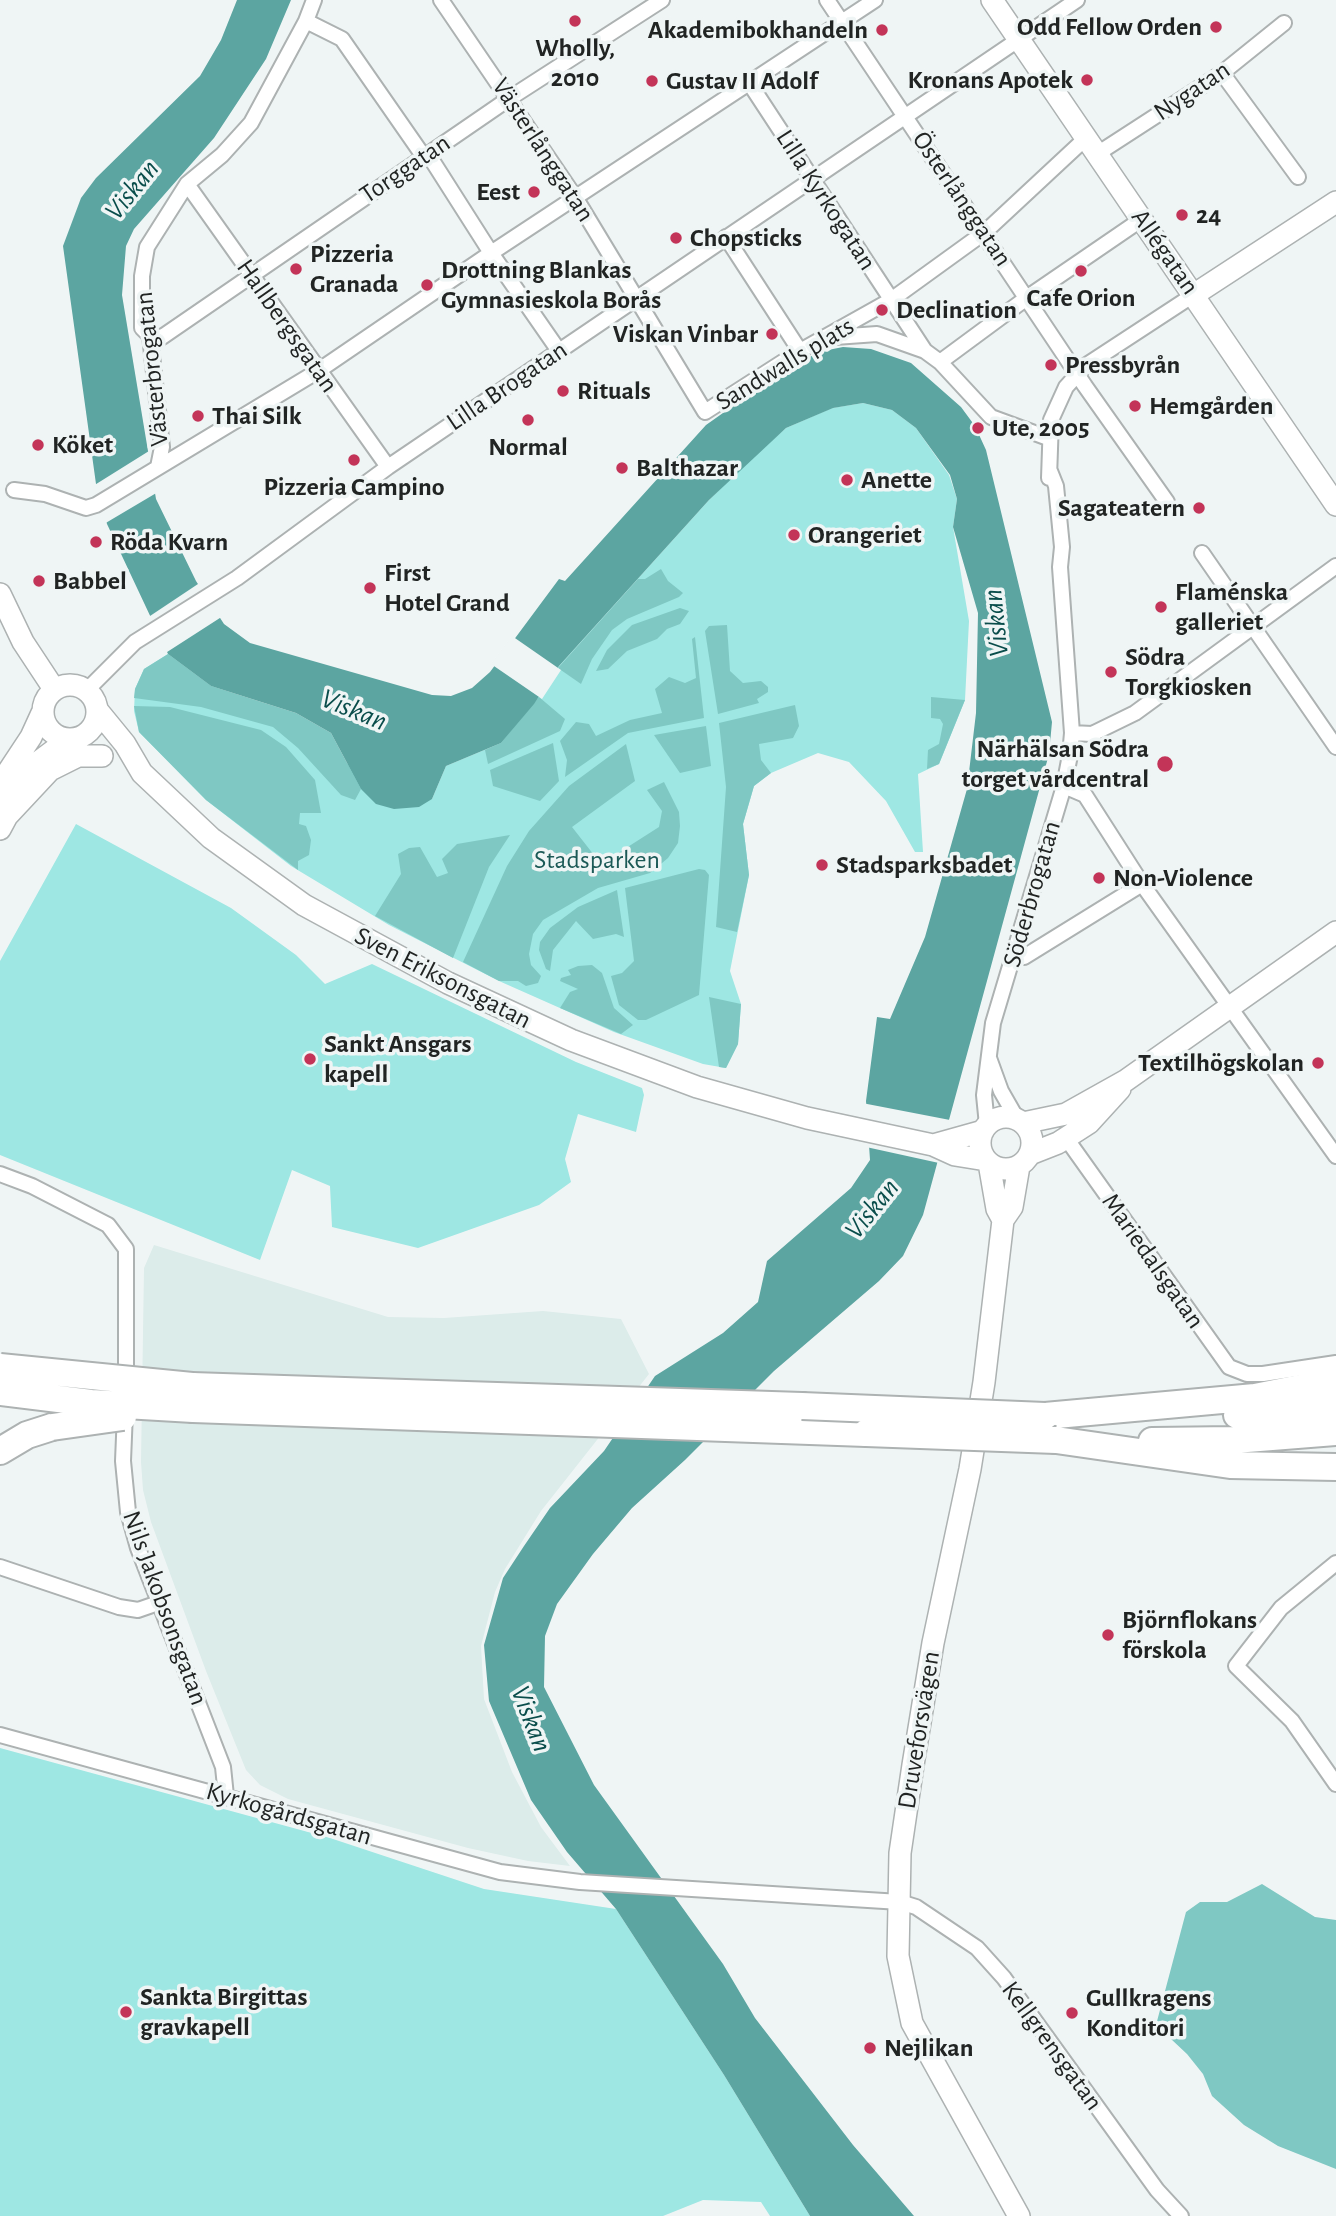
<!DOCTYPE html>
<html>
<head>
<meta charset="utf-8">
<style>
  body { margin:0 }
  canvas { display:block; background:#eff5f5 }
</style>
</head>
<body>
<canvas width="1336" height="2216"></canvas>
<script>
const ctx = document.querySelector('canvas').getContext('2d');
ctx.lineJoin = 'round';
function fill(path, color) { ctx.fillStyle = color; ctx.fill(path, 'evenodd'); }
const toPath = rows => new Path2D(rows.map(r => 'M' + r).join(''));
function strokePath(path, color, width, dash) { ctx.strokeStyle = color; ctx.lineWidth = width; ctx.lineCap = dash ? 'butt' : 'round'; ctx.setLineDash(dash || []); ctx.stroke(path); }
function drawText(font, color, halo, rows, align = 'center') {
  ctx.font = font + ' "Alegreya Sans",sans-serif'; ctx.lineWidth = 7; ctx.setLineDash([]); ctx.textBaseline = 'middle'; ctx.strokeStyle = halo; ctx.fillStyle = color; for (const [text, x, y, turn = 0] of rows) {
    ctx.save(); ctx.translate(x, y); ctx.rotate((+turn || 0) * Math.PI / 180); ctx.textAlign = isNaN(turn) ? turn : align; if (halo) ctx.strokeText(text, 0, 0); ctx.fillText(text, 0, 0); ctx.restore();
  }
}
const built = toPath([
  [154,1245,388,1317,444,1318,543,1311,621,1319,649,1374,541,1511,505,1569,495,1592,481,1646,484,1699,512,1772,541,1827,570,1866,528,1861,468,1848,288,1799,260,1785,246,1770,206,1671,151,1522,143,1490,141,1462,144,1268]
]);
const green = toPath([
  [863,403,892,410,916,428,949,475,957,499,953,527,969,621,965,700,939,764,918,774,923,852,915,852,886,801,849,762,818,753,771,773,754,786,743,824,749,875,730,971,741,1004,738,1044,726,1068,703,1064,614,1032,499,981,389,925,291,866,206,800,139,732,134,711,135,689,144,669,168,654,211,686,250,699,351,766,432,799,446,766,501,743,559,666,709,500,753,457,786,428,832,408],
  [76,824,231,908,296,955,325,984,372,964,576,1062,642,1088,644,1095,636,1132,578,1114,565,1159,571,1182,539,1205,418,1248,332,1227,330,1186,292,1170,260,1260,0,1155,0,961],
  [0,1748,330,1838,484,1889,616,1909,724,2075,810,2216,770,2216,761,2202,703,2200,663,2216,0,2216]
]);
const forest = toPath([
  [661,569,668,581,683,593,679,597,627,619,612,630,592,659,581,684,558,668,638,579,645,579],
  [680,608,689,611,680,624,667,629,657,639,627,651,608,669,596,671,607,650,632,625],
  [727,625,730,671,743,683,761,681,768,687,768,692,757,699,759,703,718,714,705,631,709,626],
  [695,637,704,718,628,733,565,777,567,760,560,741,576,722,589,724,596,736,630,720,662,713,655,689,669,677,685,683,696,678,692,639],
  [168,654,211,686,296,713,331,733,361,789,355,800,341,795,298,748,273,727,201,707,134,698,135,689,144,669],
  [539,697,565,719,560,731,488,764,485,750,501,743],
  [931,697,965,700,939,764,927,769,928,750,939,744,943,724,940,719,931,718],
  [795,705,799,726,793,738,759,744,761,760,771,773,754,786,743,824,749,875,737,932,716,927,726,787,719,723],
  [134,706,170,707,261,730,286,747,315,780,321,813,300,813,299,824,306,826,311,840,309,855,298,861,298,870,206,800,139,732],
  [706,726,711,766,680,773,654,735],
  [553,743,559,781,540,801,493,786,490,770],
  [626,744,635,781,572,827,601,864,659,827,662,811,647,790,664,782,679,812,680,826,678,843,668,858,650,873,598,888,543,920,533,934,529,954,531,965,541,976,538,983,526,986,518,981,499,981,463,962,507,866,529,831,569,786],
  [510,835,489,867,453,958,375,916,401,874,398,854,409,848,420,847,437,877,448,873,442,859,457,844],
  [699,869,705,870,709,875,699,995,646,1020,638,1020,619,1005,611,976,622,973,634,961,625,888],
  [617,890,624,937,616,934,593,939,576,921,553,950,550,971,546,969,539,950,540,942,550,928,578,907],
  [592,965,602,973,614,1008,633,1025,621,1034,560,1008,570,992,578,989,560,981,561,978,571,975,568,970,578,966],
  [709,997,741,1004,738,1044,726,1068,719,1067],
  [1262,1884,1315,1917,1336,1920,1336,2169,1278,2146,1244,2125,1212,2096,1203,2074,1187,2054,1156,2025,1186,1912,1200,1902,1227,1902]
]);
const water = toPath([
  [237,0,291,0,266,59,214,138,134,229,126,246,122,295,156,499,196,581,224,624,250,643,432,695,451,696,472,688,490,672,559,579,565,581,706,425,791,365,823,351,843,347,871,349,911,363,961,407,975,426,986,450,1052,722,1049,754,923,1215,903,1256,879,1281,774,1371,685,1460,632,1508,593,1554,557,1604,545,1636,544,1687,594,1785,723,1964,755,2018,853,2145,914,2216,810,2216,724,2075,616,1909,567,1852,531,1800,489,1701,484,1645,503,1578,524,1546,550,1508,604,1451,655,1376,723,1333,758,1302,767,1261,851,1188,870,1160,866,1101,877,1017,890,1019,925,937,967,789,976,713,978,613,953,527,957,499,950,475,916,428,892,410,863,403,833,408,786,428,709,500,559,666,534,704,501,743,446,766,432,799,419,807,394,809,376,804,361,789,331,733,296,713,211,686,168,654,107,524,96,484,63,246,81,198,96,178,200,76,221,40]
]);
const pier = toPath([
  [149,451,158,492,104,524,93,486],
  [201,582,223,616,164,654,147,618],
  [512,636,561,670,542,699,491,664],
  [862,1103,950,1120,939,1163,866,1147]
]);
const street = toPath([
  [441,0,575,197,705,412,800,351,891,300,985,232,1086,138],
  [827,0,1085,386,1167,502],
  [306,21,342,39,424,157],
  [1222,73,1298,177],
  [750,84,925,351],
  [428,154,491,253,559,351],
  [1097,154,1222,73,1284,23],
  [187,184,388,467],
  [726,237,800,351],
  [150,336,162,337,510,98,662,0],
  [835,337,877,334,925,351,940,362,991,417,1048,438],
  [940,362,1028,297,1142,219],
  [158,467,162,447,150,336,142,328,142,276,147,247,187,184,222,155,251,123,306,21,314,0],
  [1049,478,1051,420,1066,387,1085,366,1195,294],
  [14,490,45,494,86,508,96,505,318,371,491,253,875,0],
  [1202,553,1336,747],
  [87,690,135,642,237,578,388,467,1077,0],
  [1072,733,1092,734,1135,713,1336,566],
  [1064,786,1085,795,1142,884,1336,1156],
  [1013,956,1024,957,1142,884],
  [989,1058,1001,1091,1017,1119],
  [987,1125,984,1095,993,1023,1064,786,1070,755,1072,733,1060,567,1062,547,1056,486,1050,471],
  [1066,1138,1229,1367,1247,1374,1263,1374,1336,1363],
  [0,1174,32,1186,108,1225,126,1249,126,1385],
  [125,1412,123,1461,128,1512,138,1548,223,1767,226,1796],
  [1336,1563,1281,1608,1236,1666,1292,1721,1336,1784],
  [0,1567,119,1607,138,1610,161,1602],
  [0,1735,500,1872,580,1882,900,1902,916,1907,977,1948,1004,1978,1157,2190,1181,2216]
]);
const secondary = toPath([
  [992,0,1336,505],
  [1195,294,1336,202],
  [0,594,23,642,54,689],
  '43 712a27 27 0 1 1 54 0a27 27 0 1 1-54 0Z',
  [98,711,125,744,142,773,211,838,304,905,448,983,571,1040,697,1087,807,1118,933,1145,955,1155,986,1160],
  [0,784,31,737,42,713],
  [7,816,50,770,78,756,102,756],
  [0,829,7,816,8,801,29,769,69,739],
  '980 1143a26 26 0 1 1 52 0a26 26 0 1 1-52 0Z',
  [1023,1123,1066,1114,1125,1081,1336,932],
  [933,1145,983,1131],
  [1030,1154,1058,1143,1089,1123,1120,1089],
  [989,1163,997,1209,1003,1220],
  [1019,2216,912,2023,898,1956,900,1853,913,1765,933,1643,970,1469,984,1382,1003,1220,1012,1207,1019,1166]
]);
const highway = toPath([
  [192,1386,802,1406],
  [193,1409,866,1433],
  [1237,1415,1336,1407],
  [1045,1416,1255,1397,1336,1381],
  [1056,1440,1230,1465,1336,1467],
  [1152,1441,1234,1440,1336,1432],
  [0,1451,27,1435,52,1427]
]);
const highwayBridge = toPath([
  [0,1367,192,1386],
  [0,1392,91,1403,193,1409],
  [802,1406,1045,1416],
  [52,1427,123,1417],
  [866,1433,1056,1440]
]);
const markers = [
  [575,21,7,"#c33458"],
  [1216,27,7,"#c33458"],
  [882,30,7,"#c33458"],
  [1087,80,7,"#c33458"],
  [652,81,7,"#c33458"],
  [534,192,7,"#c33458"],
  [1182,215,7,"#c33458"],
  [676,238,7,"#c33458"],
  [296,269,7,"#c33458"],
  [1081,271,7,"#c33458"],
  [427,285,7,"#c33458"],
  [882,310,7,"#c33458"],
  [772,334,7,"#c33458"],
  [1051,365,7,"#c33458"],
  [563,391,7,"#c33458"],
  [1135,406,7,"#c33458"],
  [198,416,7,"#c33458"],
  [528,420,7,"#c33458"],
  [978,428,7,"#c33458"],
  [38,445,7,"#c33458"],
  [354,460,7,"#c33458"],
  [622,468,7,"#c33458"],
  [847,480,7,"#c33458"],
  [1199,508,7,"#c33458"],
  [794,535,7,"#c33458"],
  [96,542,7,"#c33458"],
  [39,581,7,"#c33458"],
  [370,588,7,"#c33458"],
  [1161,607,7,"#c33458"],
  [1111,672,7,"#c33458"],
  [1165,764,9,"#c33458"],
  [822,865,7,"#c33458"],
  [1099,878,7,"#c33458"],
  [310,1059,7,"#c33458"],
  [1318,1063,7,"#c33458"],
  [1108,1635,7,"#c33458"],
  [126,2012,7,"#c33458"],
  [1072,2013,7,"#c33458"],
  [870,2048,7,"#c33458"]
];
const poiNames = [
  ["Odd Fellow Orden",1202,27,"right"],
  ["Akademibokhandeln",868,30,"right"],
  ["Wholly,",575,48,"center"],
  ["2010",575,78,"center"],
  ["Kronans Apotek",1073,80,"right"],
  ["Gustav II Adolf",666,81],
  ["Eest",520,192,"right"],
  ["24",1196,215],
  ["Chopsticks",690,238],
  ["Pizzeria",310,254],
  ["Granada",310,284],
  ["Drottning Blankas",441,270],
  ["Gymnasieskola Borås",441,300],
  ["Cafe Orion",1081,298,"center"],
  ["Declination",896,310],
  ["Viskan Vinbar",758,334,"right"],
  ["Pressbyrån",1065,365],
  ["Rituals",577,391],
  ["Hemgården",1149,406],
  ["Thai Silk",212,416],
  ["Ute, 2005",992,428],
  ["Köket",52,445],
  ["Normal",528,447,"center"],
  ["Balthazar",636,468],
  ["Anette",861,480],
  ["Pizzeria Campino",354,487,"center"],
  ["Sagateatern",1185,508,"right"],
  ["Orangeriet",808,535],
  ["Röda Kvarn",110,542],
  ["First",384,573],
  ["Hotel Grand",384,603],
  ["Babbel",53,581],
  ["Flaménska",1175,592],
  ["galleriet",1175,622],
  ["Södra",1125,657],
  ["Torgkiosken",1125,687],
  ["Närhälsan Södra",1149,749,"right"],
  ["torget vårdcentral",1149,779,"right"],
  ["Stadsparksbadet",836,865],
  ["Non-Violence",1113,878],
  ["Sankt Ansgars",324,1044],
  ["kapell",324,1074],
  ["Textilhögskolan",1304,1063,"right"],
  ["Björnflokans",1122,1620],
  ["förskola",1122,1650],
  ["Sankta Birgittas",140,1997],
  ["gravkapell",140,2027],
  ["Gullkragens",1086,1998],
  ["Konditori",1086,2028],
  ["Nejlikan",884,2048]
];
const streetNames = [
  ["Nygatan",1192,91,-34],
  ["Västerlånggatan",543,150,57],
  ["Torggatan",405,169,-34],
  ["Österlånggatan",962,199,56],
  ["Lilla Kyrkogatan",826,200,57],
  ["Allégatan",1165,252,55],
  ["Hallbergsgatan",287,326,55],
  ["Sandwalls plats",785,364,-31],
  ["Västerbrogatan",152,369,-96],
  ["Lilla Brogatan",507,386,-34],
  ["Söderbrogatan",1032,894,-74],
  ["Sven Eriksonsgatan",443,978,27],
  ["Mariedalsgatan",1153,1261,55],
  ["Nils Jakobsonsgatan",165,1608,70],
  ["Druveforsvägen",919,1730,-81],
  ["Kyrkogårdsgatan",289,1814,16],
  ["Kellgrensgatan",1052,2046,54]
];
const parkNames = [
  ["Stadsparken",597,860]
];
const waterNames = [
  ["Viskan",132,190,-51],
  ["Viskan",996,623,-96],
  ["Viskan",354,710,22],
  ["Viskan",872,1209,-51],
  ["Viskan",531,1719,69]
];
fill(built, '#dcecea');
fill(green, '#9ee7e3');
fill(forest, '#7fc8c3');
fill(water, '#5ca5a1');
fill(pier, '#eff5f5');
strokePath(street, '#adb2b2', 18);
strokePath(secondary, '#adb2b2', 24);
strokePath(highway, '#adb2b2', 30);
strokePath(street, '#fff', 14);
strokePath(secondary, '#fff', 21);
strokePath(highway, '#fff', 26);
strokePath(highwayBridge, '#adb2b2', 30, []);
strokePath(highwayBridge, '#fff', 26);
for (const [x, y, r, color] of markers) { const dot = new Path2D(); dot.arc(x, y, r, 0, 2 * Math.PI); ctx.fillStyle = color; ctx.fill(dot); strokePath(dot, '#eff5f5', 2.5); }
drawText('bold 26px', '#212423', '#eff5f5', poiNames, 'left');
drawText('26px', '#212423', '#eff5f5', streetNames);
drawText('26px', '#1b5956', '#eff5f5', parkNames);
drawText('italic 28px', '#0a4d4b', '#eff5f5', waterNames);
</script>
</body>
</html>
